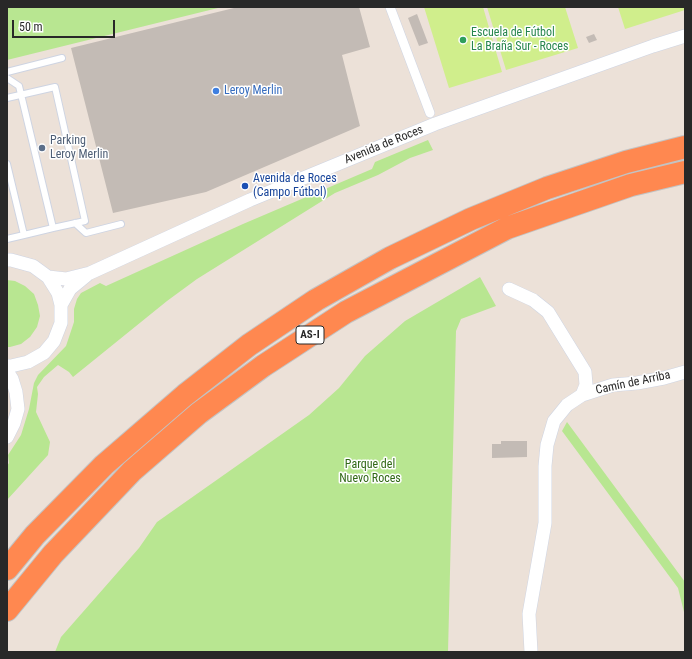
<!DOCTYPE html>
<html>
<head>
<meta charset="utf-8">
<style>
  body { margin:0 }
  #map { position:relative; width:692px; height:659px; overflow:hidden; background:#ece1d8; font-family:"Roboto Condensed",sans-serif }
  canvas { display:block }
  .frame { position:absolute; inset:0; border:8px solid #282828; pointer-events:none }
  .scale { position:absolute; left:12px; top:20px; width:103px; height:18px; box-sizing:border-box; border:2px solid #282828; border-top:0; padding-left:5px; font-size:12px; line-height:14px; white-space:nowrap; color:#282828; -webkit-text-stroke:3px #fff; paint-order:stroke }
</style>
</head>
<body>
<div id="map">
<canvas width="692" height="659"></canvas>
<div class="frame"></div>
<div class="scale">50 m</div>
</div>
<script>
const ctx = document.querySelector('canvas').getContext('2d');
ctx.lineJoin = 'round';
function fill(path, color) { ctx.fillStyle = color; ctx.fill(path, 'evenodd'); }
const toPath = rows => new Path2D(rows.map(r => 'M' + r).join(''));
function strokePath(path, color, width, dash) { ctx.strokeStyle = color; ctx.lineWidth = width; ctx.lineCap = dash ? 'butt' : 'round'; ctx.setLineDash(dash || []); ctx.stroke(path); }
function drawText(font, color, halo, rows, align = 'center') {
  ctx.font = font + ' "Roboto Condensed",sans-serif'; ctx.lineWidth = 3; ctx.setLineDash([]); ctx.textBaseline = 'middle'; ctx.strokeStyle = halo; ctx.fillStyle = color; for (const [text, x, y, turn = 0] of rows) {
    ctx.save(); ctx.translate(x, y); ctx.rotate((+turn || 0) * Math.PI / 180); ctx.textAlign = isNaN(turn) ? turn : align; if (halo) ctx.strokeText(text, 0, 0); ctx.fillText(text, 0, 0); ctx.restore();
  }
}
const green = toPath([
  [7,7,222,7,7,60],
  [428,140,433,150,410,158,378,175,335,193,197,279,167,301,73,377,69,372,58,365,44,377,37,387,38,394,36,412,50,442,48,455,7,500,7,466,9,463,8,455,21,435,29,409,34,383,38,375,66,346,74,322,74,309,77,299,81,293,100,283,106,286,243,224,372,169,375,162],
  [480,277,496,306,461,319,456,331,448,652,55,652,61,637,139,548,157,522,309,415,339,388,365,356,405,321],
  [7,280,15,281,25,286,34,294,38,305,40,316,37,327,30,337,21,344,10,347,7,347],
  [567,422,685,582,685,616,678,588,562,431]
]);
const pitch = toPath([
  [424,7,483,7,502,72,449,88],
  [487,7,565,7,578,48,506,70],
  [618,7,685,7,685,10,625,29]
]);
const building = toPath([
  [238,7,359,7,370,47,342,55,360,126,206,192,113,213,71,48],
  [417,14,428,43,419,46,408,18],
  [594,34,597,40,589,43,586,37],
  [501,441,527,441,527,457,492,458,492,444,501,444]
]);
const service = toPath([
  [7,72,62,58],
  [7,78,19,86,53,228,24,235,7,164],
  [7,98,55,87,85,221,53,228],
  [75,223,86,233,121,224],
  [7,239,24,235]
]);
const pedestrian = toPath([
  [390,7,430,113]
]);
const minor = toPath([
  [7,260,11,260,33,266,48,277,58,293,61,305,61,323,54,341,44,353,28,362,11,366,7,366],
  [48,277,66,279,90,273,250,200,435,124,653,46,685,36],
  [509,289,533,300,548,312,585,372,586,385,582,395],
  [61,305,70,289,87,275],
  [7,371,12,379,16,392,18,409,14,423,7,437],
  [531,652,529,614,545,523,545,466,547,445,554,421,567,405,582,395,613,385,637,383,664,378,685,372]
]);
const motorway = toPath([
  [7,569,35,535,104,465,185,395,249,345,316,300,390,258,471,219,547,188,626,162,685,147],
  [7,610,53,554,132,471,199,413,263,366,346,312,507,228,631,185,685,172]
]);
const markers = [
  [463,40,4,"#2e9e5b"],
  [216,91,4,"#3f7fe0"],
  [42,148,4,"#5c6f8a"],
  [245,186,4,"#1a4fb4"]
];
const shields = [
  [310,335,28]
];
const shieldNames = [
  ["AS-I",310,335]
];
const leisureNames = [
  ["Escuela de Fútbol",471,33],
  ["La Braña Sur - Roces",471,47]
];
const shopNames = [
  ["Leroy Merlin",224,91]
];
const serviceNames = [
  ["Parking",50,141],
  ["Leroy Merlin",50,155]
];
const streetNames = [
  ["Avenida de Roces",384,145,-22],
  ["Camín de Arriba",633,383,-12]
];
const transitNames = [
  ["Avenida de Roces",253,179],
  ["(Campo Fútbol)",253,193]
];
const parkNames = [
  ["Parque del",370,465],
  ["Nuevo Roces",370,479]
];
fill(green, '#b8e691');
fill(pitch, '#d0ee8c');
fill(building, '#c3bbb5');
strokePath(service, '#ced4e2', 8);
strokePath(pedestrian, '#ced4e2', 10);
strokePath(minor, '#ced4e2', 14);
strokePath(motorway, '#c3c3c3', 24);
strokePath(service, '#fff', 6);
strokePath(pedestrian, '#fff', 9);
strokePath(minor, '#fff', 13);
strokePath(motorway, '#ff8850', 22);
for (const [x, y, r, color] of markers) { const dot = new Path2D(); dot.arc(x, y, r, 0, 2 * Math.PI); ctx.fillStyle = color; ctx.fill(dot); strokePath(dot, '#fff', 1.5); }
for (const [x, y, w] of shields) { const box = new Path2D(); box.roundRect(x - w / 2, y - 9, w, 18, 3); ctx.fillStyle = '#fff'; ctx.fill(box); strokePath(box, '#282828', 1); }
drawText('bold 11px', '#282828', null, shieldNames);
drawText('12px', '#27864d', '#fff', leisureNames, 'left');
drawText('12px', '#366cbe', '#fff', shopNames, 'left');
drawText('12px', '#4e5e75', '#fff', serviceNames, 'left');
drawText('12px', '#282828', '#fff', streetNames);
drawText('12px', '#164399', '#fff', transitNames, 'left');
drawText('12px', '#306815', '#fff', parkNames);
</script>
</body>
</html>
